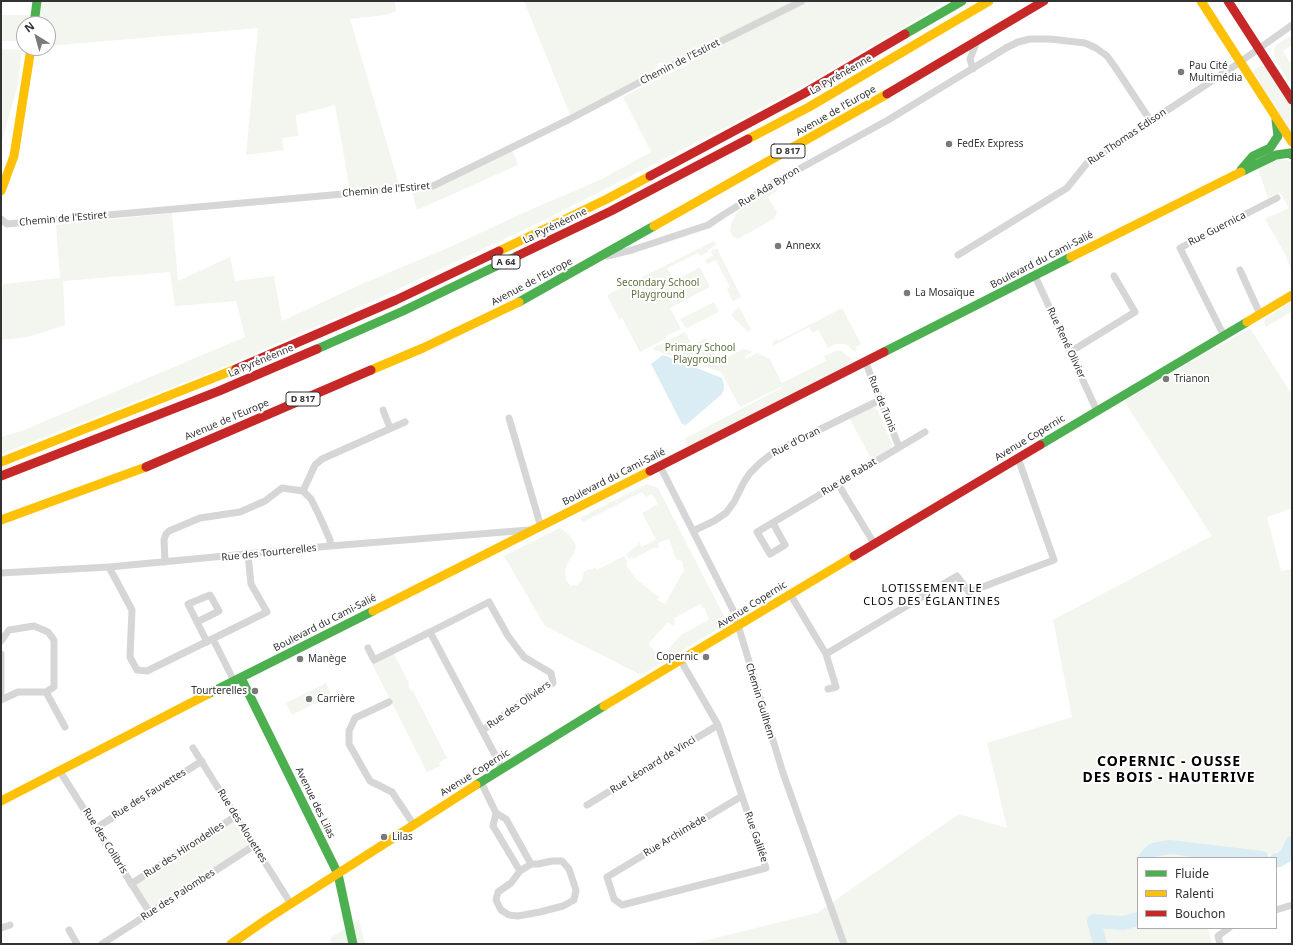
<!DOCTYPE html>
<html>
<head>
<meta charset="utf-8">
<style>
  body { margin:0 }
  #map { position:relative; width:1293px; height:945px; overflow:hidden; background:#fff; font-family:"Noto Sans",sans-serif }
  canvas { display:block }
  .frame { position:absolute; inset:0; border:2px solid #323232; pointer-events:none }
  .legend { position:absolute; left:1137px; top:857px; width:140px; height:72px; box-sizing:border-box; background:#fff; border:1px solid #adadad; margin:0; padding:5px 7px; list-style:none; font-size:12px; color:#323232 }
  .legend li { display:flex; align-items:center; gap:8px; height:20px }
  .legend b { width:20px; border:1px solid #adadad }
  .north { position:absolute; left:16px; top:16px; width:40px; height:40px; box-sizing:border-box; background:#fff; border:1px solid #adadad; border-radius:50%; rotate:323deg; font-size:11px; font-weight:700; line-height:16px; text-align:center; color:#323232 }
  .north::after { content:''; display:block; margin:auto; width:14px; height:18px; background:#7a7a7a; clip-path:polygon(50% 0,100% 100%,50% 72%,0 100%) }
</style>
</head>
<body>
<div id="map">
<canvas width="1293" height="945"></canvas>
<div class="frame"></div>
<ul class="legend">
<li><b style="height:5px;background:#4caf50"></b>Fluide</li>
<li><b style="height:5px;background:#ffc107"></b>Ralenti</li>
<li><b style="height:5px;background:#c62828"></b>Bouchon</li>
</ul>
<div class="north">N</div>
</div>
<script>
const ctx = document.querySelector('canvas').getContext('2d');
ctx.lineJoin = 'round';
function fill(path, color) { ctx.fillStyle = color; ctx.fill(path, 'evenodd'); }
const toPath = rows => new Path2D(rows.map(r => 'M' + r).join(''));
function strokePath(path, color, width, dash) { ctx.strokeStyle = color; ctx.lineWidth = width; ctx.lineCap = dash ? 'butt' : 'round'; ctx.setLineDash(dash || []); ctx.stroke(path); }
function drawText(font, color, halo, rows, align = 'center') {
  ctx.font = font + ' "Noto Sans",sans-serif'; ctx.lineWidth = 4; ctx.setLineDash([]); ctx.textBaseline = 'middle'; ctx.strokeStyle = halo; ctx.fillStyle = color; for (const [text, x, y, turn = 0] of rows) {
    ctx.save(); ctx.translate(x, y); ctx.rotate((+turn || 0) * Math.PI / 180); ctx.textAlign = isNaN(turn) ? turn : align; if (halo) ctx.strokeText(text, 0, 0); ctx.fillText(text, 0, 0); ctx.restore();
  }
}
const green = toPath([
  [41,1,395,1,396,11,386,15,350,19,400,188,350,191,335,105,296,115,298,136,282,138,284,150,246,155,258,28,48,46,48,24,38,24],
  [524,1,947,1,817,78,723,129,534,225,347,313,219,369,1,454,1,437,24,430,245,337,236,301,175,306,170,272,63,281,65,325,28,337,1,340,1,315,3,284,60,278,56,225,172,213,178,281,230,257,235,281,274,276,282,321,364,283,450,247,523,213,602,179,651,152,623,97,691,63,688,56,666,67,661,62,657,64,655,72,571,117],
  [1,15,30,15,29,24,24,24,24,41,1,41],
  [1292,35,1292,45,1283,51,1292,65,1292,87,1278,64,1274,54,1274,49,1276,45],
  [1,49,22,50,18,84,1,145],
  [1262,65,1266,67,1292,107,1292,135,1253,74,1255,69],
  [512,150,518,165,417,210,412,193,434,190],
  [1279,159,1292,161,1292,273,1286,256,1265,219,1289,208,1280,192,1268,198,1257,166],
  [776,187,778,188,777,191,768,197,777,212,775,218,738,239,732,236,730,230,731,224,737,212],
  [714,241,716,245,708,250,709,251,700,256,698,253,667,268,674,281,700,267,710,287,670,308,681,329,666,336,667,338,640,352,622,318,619,319,607,295],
  [717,248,741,297,734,301,733,301,727,289,730,287,716,260,707,264,705,260,713,256,711,251],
  [714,302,719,312,687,328,685,327,680,319],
  [1292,302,1292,311,1266,327,1264,323,1265,319],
  [739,307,751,329,748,332,731,315],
  [842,308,861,344,856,347,857,350,854,351,847,345,841,344,835,344,828,348,818,330,812,333,809,327,773,346,772,342,777,339,778,341],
  [1250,328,1292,395,1292,508,1267,517,1281,571,1292,569,1292,847,1260,858,1138,858,1138,928,1208,928,1212,944,691,944,817,913,959,814,1007,828,987,743,1072,717,1053,620,1212,536,1124,401],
  [685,332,692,345,706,338,718,361,742,350,741,348,753,352,745,356,746,359,757,353,770,359,782,383,826,361,824,356,836,351,842,351,846,355,850,357,853,361,846,364,848,367,689,448,684,439,783,387,783,386,740,407,721,372,654,350,653,348],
  [869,408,874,408,878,411,892,444,891,448,872,460,849,418],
  [647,484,658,488,724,616,721,627,671,657,666,652,682,634,709,620,705,608,703,609,701,604,674,618,675,624,673,626,668,622,648,644,665,661,641,675,545,626,504,556,560,528,566,532,573,540,576,546,574,553,568,562,565,571,566,580,571,586,574,585,576,586,582,580,584,572,589,569,590,570,595,568,597,570,624,556,628,563,626,564,635,578,657,596,658,595,659,597,657,600,665,604,684,570,682,561,676,559,669,539,658,543,659,547,656,548,655,547,633,559,632,557,629,559,626,554,632,550,632,549,638,545,639,542,642,547,656,539,642,513,658,504,652,494,646,497,642,492,583,522,580,518],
  [392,650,409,683,408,684,411,691,413,691,447,758,439,763,440,766,427,772,371,662],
  [326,683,332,695,292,715,286,703],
  [232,819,251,848,152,911,134,882],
  [359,920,365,944,332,944,330,938]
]);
const water = toPath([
  [663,355,722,378,724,384,724,389,722,394,686,425,682,424,651,364]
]);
const river = toPath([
  [1145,858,1153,850,1170,847,1262,858],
  [1276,860,1279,860,1287,855,1292,843],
  [1100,944,1094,921,1123,923,1138,919]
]);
const street = toPath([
  [973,69,970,59,977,41],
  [1,219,7,224,433,186,570,119,663,70,802,1],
  [958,255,1067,188,1087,163,1233,67,1292,25],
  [607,256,632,250,708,225,723,215,781,179,888,120,1006,48,1018,42,1030,39,1050,39,1085,43,1096,48,1107,56,1115,67,1150,120],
  [1240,270,1260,314],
  [1035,276,1097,411],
  [1224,336,1180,248,1277,198],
  [1070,352,1135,312,1114,276],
  [865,361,899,447],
  [383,410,390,428],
  [509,418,541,527],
  [660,466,734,612,783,773,844,944],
  [838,484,875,545],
  [303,491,315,465,322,459,405,422],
  [773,523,785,545,770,554,757,532,925,432],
  [693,531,714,521,726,513,734,502,744,482,750,473,760,463,774,452,880,400],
  [165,562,164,540,166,534,169,531,200,518,240,512,265,501,282,488,303,491,311,499,320,517,330,540,330,546],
  [109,567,132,610,130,657,137,670,147,671,267,612,251,584,248,555],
  [1,573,109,567,330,546,529,530],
  [790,594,826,654,836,687,828,689],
  [197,622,219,611,210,595,188,604,207,642],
  [430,632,489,602,508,636,524,657,551,673,553,683,524,700,482,731],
  [213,639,234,681],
  [1,641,9,630,34,626,48,632,54,640,54,687,46,692,18,692,1,700],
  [368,648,374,660,430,632,502,768],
  [1,654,1,693],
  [826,654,957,576,969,592,1054,560,1018,458],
  [681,661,718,725,742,796,766,868,622,905,614,899,607,877,742,796],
  [46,692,65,727],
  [389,702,355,718,349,731,349,744,370,781,392,792,414,825],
  [193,748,291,904],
  [59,770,150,913],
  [481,782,496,813,506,819,531,864],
  [587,805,718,725],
  [496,813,493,826,520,871],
  [96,828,202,761],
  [552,861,562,861,569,869,576,890,574,900,563,906,540,912,518,916,509,915,501,910,496,900,498,892,511,883,520,871,531,864,538,864,552,861],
  [131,884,236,816],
  [1276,910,1292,905],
  [1,928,10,925],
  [69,930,77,944],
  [102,944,255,845],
  [1220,944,1218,936,1229,928]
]);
const fast = toPath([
  [34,24,37,1],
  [905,34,962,1],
  [1241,170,1253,156,1270,148,1278,136,1276,120],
  [1241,172,1276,155,1290,153,1292,155],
  [519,302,654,226],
  [317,349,403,311,517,256],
  [884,352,1071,257],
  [1040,445,1247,322],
  [241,678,338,874,353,944],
  [208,694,373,611],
  [476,785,604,706]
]);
const slow = toPath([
  [1201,1,1292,142],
  [748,139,809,107,989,1],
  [1,191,14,156,31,48],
  [654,226,887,94],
  [499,251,607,199,650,176],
  [1071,257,1241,172],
  [1247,322,1292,295],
  [371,370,423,348,519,302],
  [1,462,236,369],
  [1,520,146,467],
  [373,611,650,471],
  [604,706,854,556],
  [1,801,208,694],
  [231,944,267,919,476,785]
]);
const jam = toPath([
  [1228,1,1292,100],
  [887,94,1044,1],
  [650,176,803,94,905,34],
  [517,256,611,211,748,139],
  [236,369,396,300,499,251],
  [146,467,371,370],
  [650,471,884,352],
  [1,476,219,391,317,349],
  [854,556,1040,445]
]);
const markers = [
  [1181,72,4,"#7a7a7a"],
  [949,144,4,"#7a7a7a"],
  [778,246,4,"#7a7a7a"],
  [907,293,4,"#7a7a7a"],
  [1166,379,4,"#7a7a7a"],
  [706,657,4,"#7a7a7a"],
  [300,659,4,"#7a7a7a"],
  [255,691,4,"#7a7a7a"],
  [309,699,4,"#7a7a7a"],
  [384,837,4,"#7a7a7a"]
];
const shields = [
  [788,151,34],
  [506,262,28],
  [303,399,34]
];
const shieldNames = [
  ["D 817",788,151],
  ["A 64",506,262],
  ["D 817",303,399]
];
const streetNames = [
  ["Chemin de l'Estiret",680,62,-27],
  ["La Pyrénéenne",841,75,-30],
  ["Avenue de l'Europe",836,111,-30],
  ["Rue Thomas Edison",1127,137,-34],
  ["Rue Ada Byron",769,187,-31],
  ["Chemin de l'Estiret",386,190,-5],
  ["Chemin de l'Estiret",63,219,-5],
  ["La Pyrénéenne",555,226,-26],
  ["Rue Guernica",1217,229,-27],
  ["Boulevard du Cami-Salié",1042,260,-27],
  ["Avenue de l'Europe",532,282,-28],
  ["Rue René Olivier",1066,343,65],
  ["La Pyrénéenne",261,361,-23],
  ["Rue de Tunis",882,404,68],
  ["Avenue de l'Europe",227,420,-23],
  ["Avenue Copernic",1030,438,-31],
  ["Rue d'Oran",796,442,-27],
  ["Boulevard du Cami-Salié",614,477,-27],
  ["Rue de Rabat",849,477,-31],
  ["Rue des Tourterelles",269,553,-6],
  ["Avenue Copernic",752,605,-32],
  ["Boulevard du Cami-Salié",325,623,-27],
  ["Chemin Guilhem",760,701,73],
  ["Rue des Oliviers",519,705,-35],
  ["Rue Léonard de Vinci",653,765,-32],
  ["Avenue Copernic",475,773,-32],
  ["Rue des Fauvettes",149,794,-32],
  ["Avenue des Lilas",315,803,64],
  ["Rue des Alouettes",242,826,58],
  ["Rue Archimède",675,836,-31],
  ["Rue Galilée",756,837,71],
  ["Rue des Colibris",105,841,58],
  ["Rue des Hirondelles",184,850,-33],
  ["Rue des Palombes",178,895,-33]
];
const poiNames = [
  ["Pau Cité",1189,66],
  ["Multimédia",1189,78],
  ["FedEx Express",957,144],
  ["Annexx",786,246],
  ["La Mosaïque",915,293],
  ["Trianon",1174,379],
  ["Copernic",698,657,"right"],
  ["Manège",308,659],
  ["Tourterelles",247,691,"right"],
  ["Carrière",317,699],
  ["Lilas",392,837]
];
const parkNames = [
  ["Secondary School",658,283],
  ["Playground",658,295],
  ["Primary School",700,348],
  ["Playground",700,360]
];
const neighbourhoodNames = [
  ["LOTISSEMENT LE",932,589],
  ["CLOS DES ÉGLANTINES",932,602]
];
const districtNames = [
  ["COPERNIC - OUSSE",1169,762],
  ["DES BOIS - HAUTERIVE",1169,778]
];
fill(green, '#f3f6ee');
fill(water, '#dbedf4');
strokePath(river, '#dbedf4', 14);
strokePath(street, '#d6d6d6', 7);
strokePath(fast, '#4caf50', 9);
strokePath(slow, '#ffc107', 9);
strokePath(jam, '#c62828', 9);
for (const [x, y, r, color] of markers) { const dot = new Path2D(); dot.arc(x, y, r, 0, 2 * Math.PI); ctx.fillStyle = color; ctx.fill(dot); strokePath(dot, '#fff', 1.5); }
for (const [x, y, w] of shields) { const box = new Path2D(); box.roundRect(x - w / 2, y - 7, w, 14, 3); ctx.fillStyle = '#fff'; ctx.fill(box); strokePath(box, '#323232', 1); }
drawText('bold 9px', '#323232', null, shieldNames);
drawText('10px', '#323232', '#fff', streetNames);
drawText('10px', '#323232', '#fff', poiNames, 'left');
drawText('10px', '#5a723c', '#fff', parkNames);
ctx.letterSpacing = '1px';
drawText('11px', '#000', '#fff', neighbourhoodNames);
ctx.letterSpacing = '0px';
ctx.letterSpacing = '1px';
drawText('bold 14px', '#000', '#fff', districtNames);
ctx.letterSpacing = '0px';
</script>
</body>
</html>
